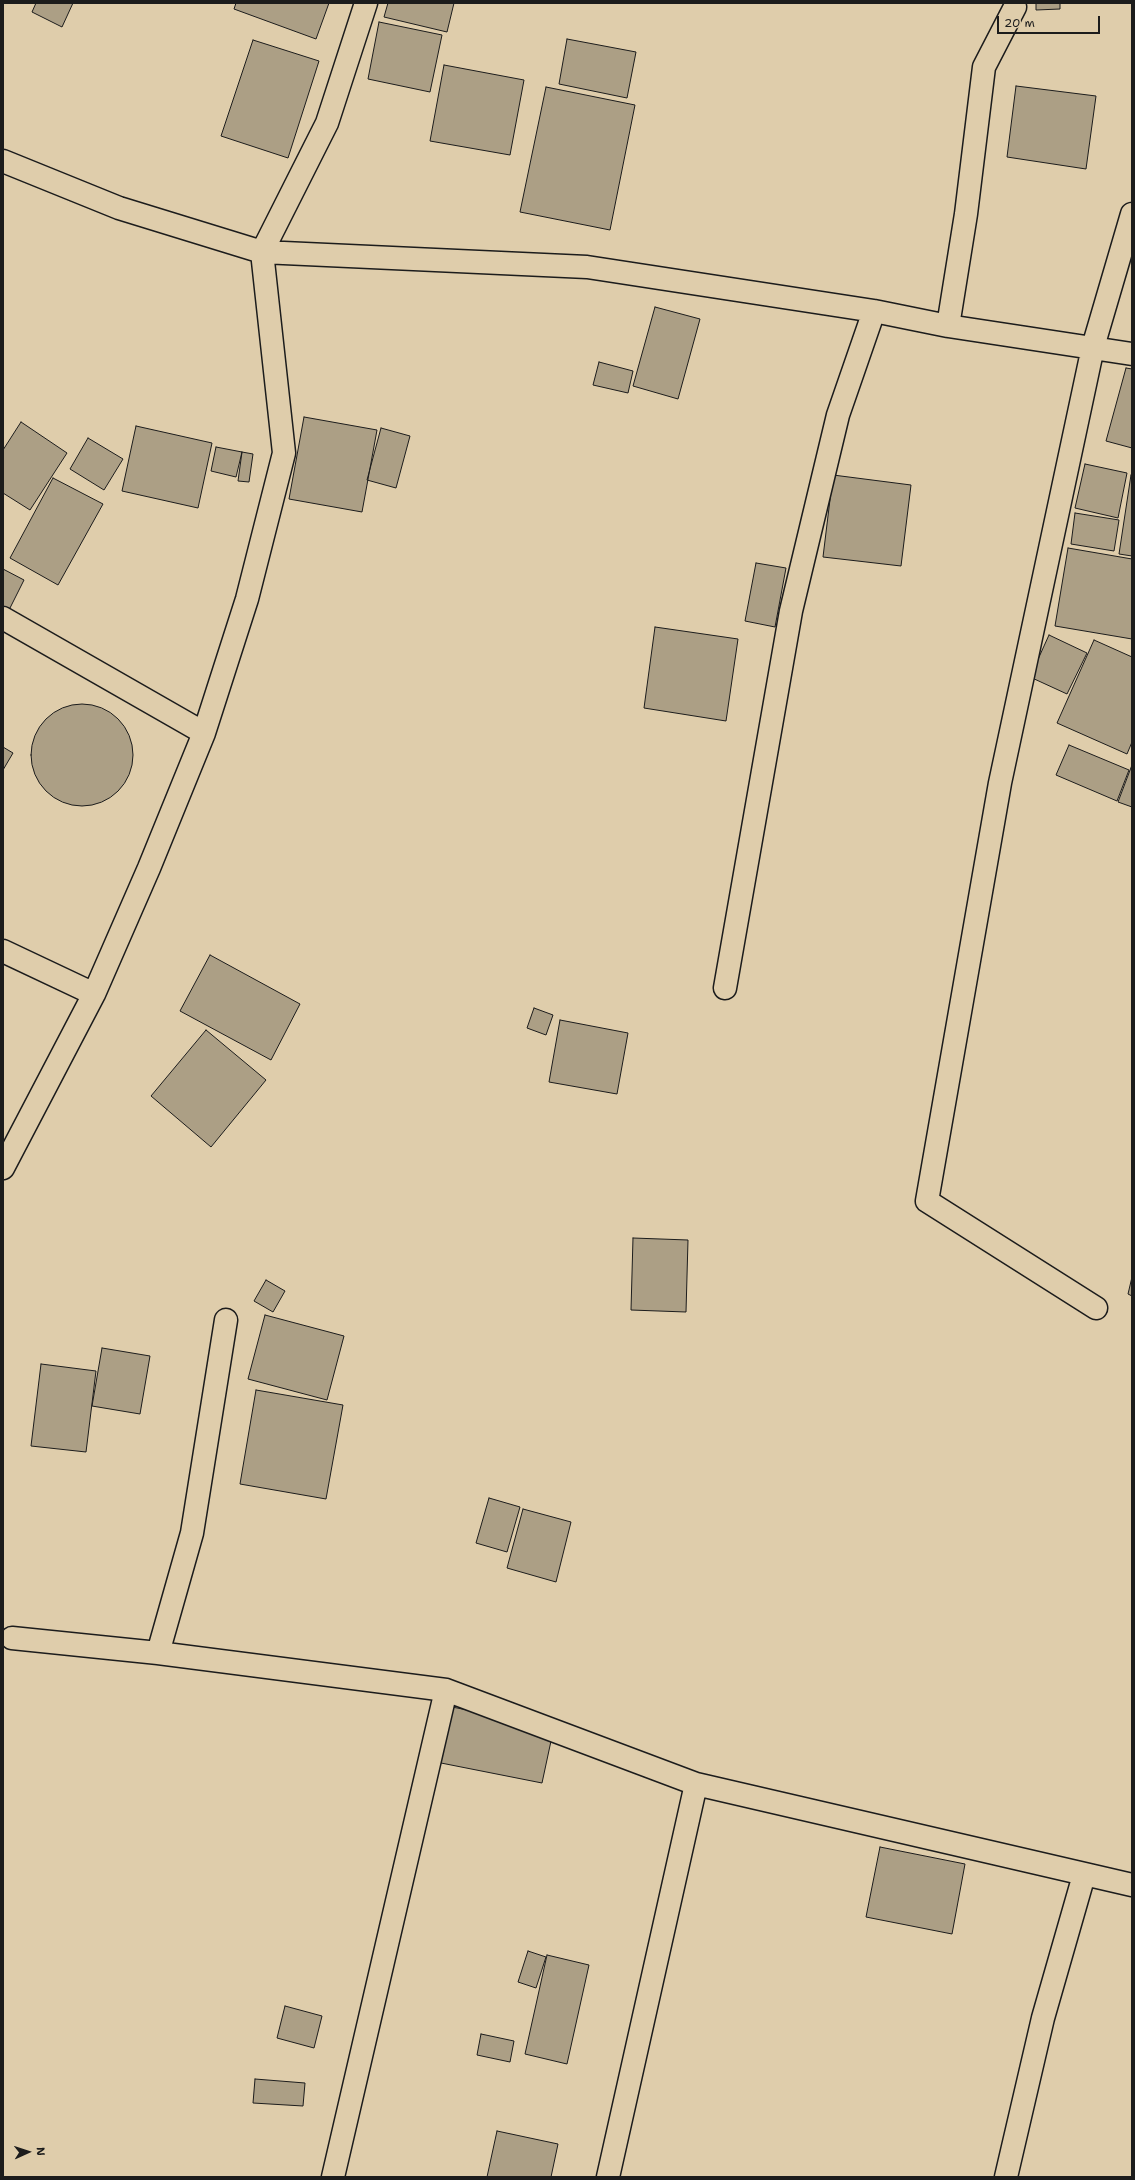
<!DOCTYPE html>
<html>
<head>
<meta charset="utf-8">
<style>
  body { margin:0 }
  #map { position:relative; width:1135px; height:2180px; overflow:hidden; background:#dfcdab; font-family:"Shantell Sans",sans-serif }
  canvas { display:block }
  .frame { position:absolute; inset:0; border:4px solid #1c1c1c; pointer-events:none }
  .north { position:absolute; left:8px; top:2132px; width:40px; height:40px; -webkit-text-stroke:3px #dfcdab; paint-order:stroke; rotate:87deg; font-size:11px; font-weight:700; line-height:16px; text-align:center; color:#1c1c1c }
  .north::after { content:''; display:block; margin:auto; width:14px; height:18px; background:#1c1c1c; clip-path:polygon(50% 0,100% 100%,50% 72%,0 100%) }
  .scale { position:absolute; left:997px; top:16px; width:103px; height:18px; box-sizing:border-box; border:2px solid #1c1c1c; border-top:0; padding-left:5px; font-size:12px; line-height:14px; white-space:nowrap; color:#1c1c1c; -webkit-text-stroke:3px #dfcdab; paint-order:stroke }
</style>
</head>
<body>
<div id="map">
<canvas width="1135" height="2180"></canvas>
<div class="frame"></div>
<div class="north">N</div>
<div class="scale">20 m</div>
</div>
<script>
const ctx = document.querySelector('canvas').getContext('2d');
ctx.lineJoin = 'round';
function fill(path, color) { ctx.fillStyle = color; ctx.fill(path, 'evenodd'); }
const toPath = rows => new Path2D(rows.map(r => 'M' + r).join(''));
function strokePath(path, color, width, dash) { ctx.strokeStyle = color; ctx.lineWidth = width; ctx.lineCap = dash ? 'butt' : 'round'; ctx.setLineDash(dash || []); ctx.stroke(path); }
const building = toPath([
  [36,3,73,3,62,27,32,12,36,3],
  [236,3,329,3,316,39,234,9,236,3],
  [388,3,454,3,447,32,384,17,388,3],
  [1036,3,1060,3,1060,9,1036,10,1036,3],
  [379,22,442,35,430,92,368,79,379,22],
  [567,39,636,52,627,98,559,84,567,39],
  [253,40,319,61,288,158,221,136,253,40],
  [444,65,524,80,510,155,430,141,444,65],
  [1016,86,1096,96,1086,169,1007,157,1016,86],
  [546,87,635,105,610,230,520,212,546,87],
  [655,307,700,319,678,399,633,386,655,307],
  [599,362,633,371,628,393,593,385,599,362],
  [1126,368,1132,369,1132,448,1106,441,1126,368],
  [304,417,377,430,362,512,289,499,304,417],
  [21,422,67,453,30,510,3,493,3,450,21,422],
  [136,426,212,443,198,508,122,491,136,426],
  [381,428,410,436,396,488,367,480,381,428],
  [88,438,123,459,104,490,70,469,88,438],
  [216,447,242,452,236,477,211,471,216,447],
  [242,452,253,454,249,482,238,481,242,452],
  [1085,464,1127,473,1118,518,1075,508,1085,464],
  [833,475,911,485,901,566,823,557,833,475],
  [1131,475,1132,475,1132,556,1119,554,1131,475],
  [53,478,103,504,58,585,10,558,53,478],
  [1075,513,1119,520,1114,551,1071,544,1075,513],
  [1068,548,1132,559,1132,639,1055,626,1068,548],
  [756,563,786,568,775,627,745,621,756,563],
  [3,569,24,580,9,610,3,607,3,569],
  [655,627,738,639,726,721,644,708,655,627],
  [1049,635,1087,653,1067,694,1030,677,1049,635],
  [1094,640,1132,657,1132,742,1127,754,1057,723,1094,640],
  '31 755a51 51 0 1 1 102 0a51 51 0 1 1-102 0Z',
  [1069,745,1129,770,1117,801,1056,775,1069,745],
  [3,747,13,753,3,770,3,747],
  [1132,765,1132,807,1118,802,1132,765],
  [210,955,300,1004,271,1060,180,1011,210,955],
  [534,1008,553,1015,546,1035,527,1028,534,1008],
  [560,1020,628,1033,617,1094,549,1082,560,1020],
  [206,1030,266,1080,211,1147,151,1096,206,1030],
  [633,1238,688,1240,686,1312,631,1310,633,1238],
  [1132,1277,1132,1296,1128,1294,1132,1277],
  [266,1280,285,1291,273,1312,254,1301,266,1280],
  [265,1315,344,1336,327,1400,248,1379,265,1315],
  [102,1348,150,1356,140,1414,92,1406,102,1348],
  [41,1364,96,1371,86,1452,31,1446,41,1364],
  [256,1390,343,1405,326,1499,240,1484,256,1390],
  [489,1498,520,1507,507,1552,476,1543,489,1498],
  [523,1509,571,1522,556,1582,507,1568,523,1509],
  [447,1706,554,1727,542,1783,436,1762,447,1706],
  [880,1847,965,1864,952,1934,866,1917,880,1847],
  [528,1951,546,1957,536,1988,518,1982,528,1951],
  [547,1955,589,1965,567,2064,525,2054,547,1955],
  [285,2006,322,2016,314,2048,277,2038,285,2006],
  [481,2034,514,2041,510,2062,477,2055,481,2034],
  [255,2079,305,2083,303,2106,253,2103,255,2079],
  [497,2131,558,2144,551,2177,487,2177,497,2131]
]);
const minor = toPath([
  [3,161,119,208,262,252,587,267,874,311,948,326,1132,354],
  [948,326,966,214,984,67,1015,7],
  [3,618,204,733],
  [3,951,94,994],
  [725,988,791,611,838,415,874,311],
  [3,1168,94,994,149,868,204,733,247,599,284,453,262,252,327,123,366,3],
  [1096,1308,927,1201,1000,783,1093,347,1132,214],
  [12,1638,158,1653,446,1690,696,1784,1132,1885],
  [158,1653,192,1533,226,1320],
  [333,2177,446,1690],
  [608,2177,696,1784],
  [1006,2177,1043,2018,1084,1875]
]);
fill(building, '#ac9f85');
strokePath(building, '#1c1c1c', 1);
strokePath(minor, '#1c1c1c', 25);
strokePath(minor, '#dfcdab', 22);
</script>
</body>
</html>
